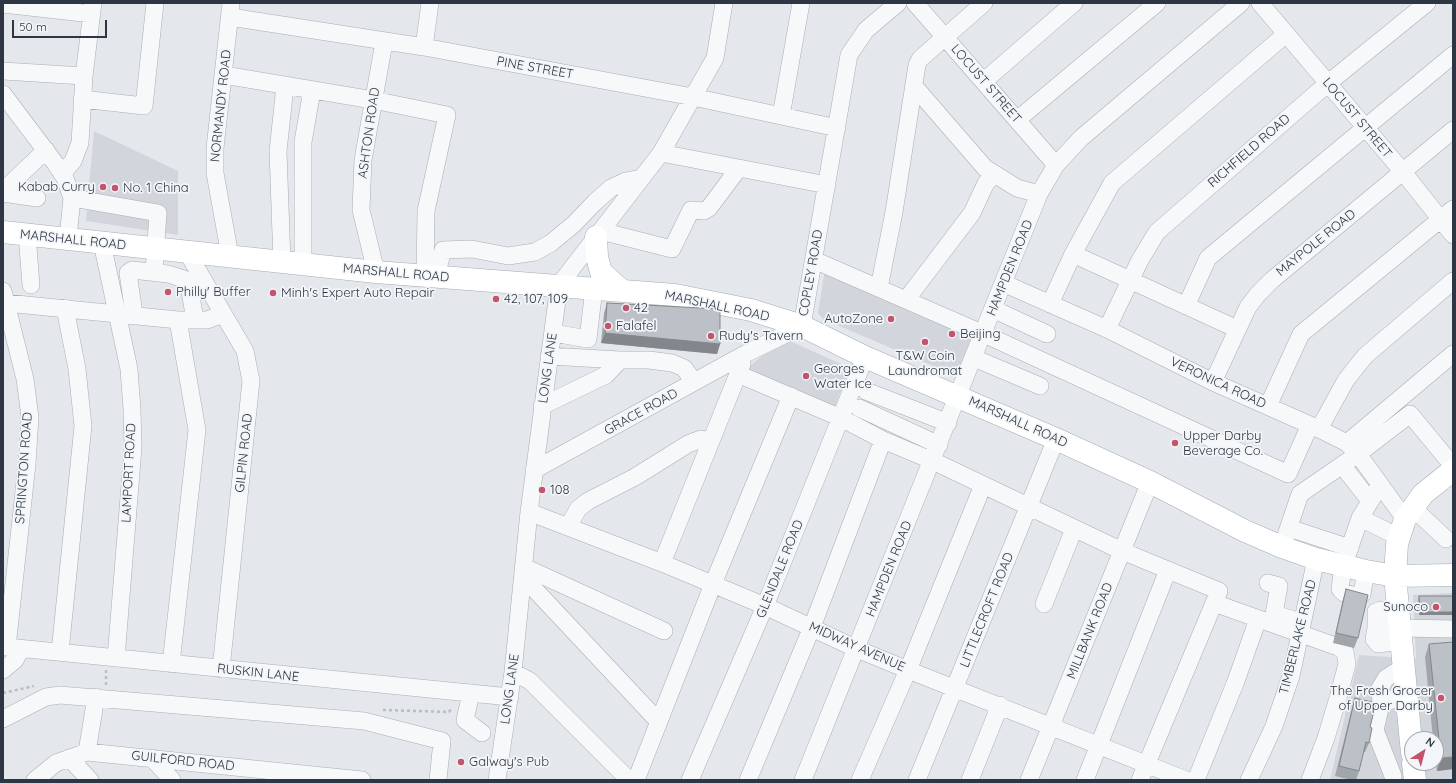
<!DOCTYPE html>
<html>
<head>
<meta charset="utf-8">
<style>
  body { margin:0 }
  #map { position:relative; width:1456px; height:783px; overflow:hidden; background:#e4e7eb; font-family:Quicksand,sans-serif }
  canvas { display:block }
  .frame { position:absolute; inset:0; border:4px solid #2d3642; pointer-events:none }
  .north { position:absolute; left:1404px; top:731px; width:40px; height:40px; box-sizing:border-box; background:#f3f6f8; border:1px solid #a4a9af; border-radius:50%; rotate:36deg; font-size:11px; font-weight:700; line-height:16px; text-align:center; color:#2d3642 }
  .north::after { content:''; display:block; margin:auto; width:14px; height:18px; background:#c4546e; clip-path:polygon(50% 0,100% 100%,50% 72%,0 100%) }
  .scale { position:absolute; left:12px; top:20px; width:95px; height:18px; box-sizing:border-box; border:2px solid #2d3642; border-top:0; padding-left:5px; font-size:12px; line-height:14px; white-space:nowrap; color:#2d3642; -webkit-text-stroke:3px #f3f6f8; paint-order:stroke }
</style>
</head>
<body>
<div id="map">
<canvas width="1456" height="783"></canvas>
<div class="frame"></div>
<div class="north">N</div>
<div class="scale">50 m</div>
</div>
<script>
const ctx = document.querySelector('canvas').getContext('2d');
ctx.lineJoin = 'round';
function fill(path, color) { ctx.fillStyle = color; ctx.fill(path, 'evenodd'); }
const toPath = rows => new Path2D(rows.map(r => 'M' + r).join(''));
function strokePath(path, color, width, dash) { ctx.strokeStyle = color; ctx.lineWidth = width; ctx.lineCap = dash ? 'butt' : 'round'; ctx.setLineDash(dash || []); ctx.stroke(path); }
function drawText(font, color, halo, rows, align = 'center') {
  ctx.font = font + ' Quicksand,sans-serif'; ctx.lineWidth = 3.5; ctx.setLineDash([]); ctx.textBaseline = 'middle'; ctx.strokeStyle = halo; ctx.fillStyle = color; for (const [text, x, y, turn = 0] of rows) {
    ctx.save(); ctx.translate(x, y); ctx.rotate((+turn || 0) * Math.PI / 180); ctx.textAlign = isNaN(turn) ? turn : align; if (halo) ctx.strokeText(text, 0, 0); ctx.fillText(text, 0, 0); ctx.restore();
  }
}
const built = toPath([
  [94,131,178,171,178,235,86,221],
  [825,269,975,335,959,377,823,319,818,313],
  [790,341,850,368,834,409,744,371,763,355],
  [1453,593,1453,780,1330,780,1359,655,1416,659,1413,595],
  [1412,739,1436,739,1436,763,1412,763]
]);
const path = toPath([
  [106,685,106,670],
  [3,693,34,686],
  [383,710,449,712,452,708]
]);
const minor = toPath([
  [915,3,1056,165],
  [1260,3,1403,172,1453,235],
  [3,4,92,14],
  [230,17,424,47,693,97,837,128],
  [424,47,430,3],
  [3,71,84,76,80,143,73,161,62,174],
  [224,75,373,100,447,115,426,211,425,275],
  [84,76,93,3],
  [984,81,1074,3],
  [914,86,985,168,1017,188,1039,194],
  [3,94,55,163,65,178,72,198,68,238],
  [82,99,144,106,155,3],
  [781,116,801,3],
  [1017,120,1157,3],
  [661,153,827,185],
  [3,191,46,150],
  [3,193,37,198],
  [72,198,158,213,154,272],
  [601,231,672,249,691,210,704,211,709,208,739,168],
  [27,234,31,285],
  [102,243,129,369,132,409,133,448,116,658],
  [187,252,245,351,251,381,221,669],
  [1073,254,1237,329],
  [230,256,215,173,215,148,231,3],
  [814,260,984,334,1288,474,1310,425],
  [282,262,278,151,285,86],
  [303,264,303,142,312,90],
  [376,272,361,210,363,160,384,42],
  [436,276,443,250,472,249,508,256,535,252,551,243,574,224,595,202,611,188,626,181,642,178],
  [1003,283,1107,329,1213,382,1319,429,1347,443,1358,454,1405,519],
  [879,288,894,212,917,65,920,59,984,3],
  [3,291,25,379,30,417,27,464,7,647],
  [906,300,972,213,986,183,994,175],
  [6,303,178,320,207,320,223,314],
  [1050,304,1073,254,1112,183,1286,34],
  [1186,306,1208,258,1453,55],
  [993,309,1047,334],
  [134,314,128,273,132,270,168,274,184,279,190,291,195,320],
  [1107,329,1140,260,1157,232,1327,84,1427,3],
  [553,333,588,339,594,288],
  [974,358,1040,386],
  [620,360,649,360,672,363,684,368,694,382],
  [738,374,841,418,883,440,933,461,1122,551,1219,591,1140,780],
  [1213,382,1248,307,1258,294,1272,280,1453,130],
  [866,391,948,423],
  [542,406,606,375,620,360,549,356],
  [1268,406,1301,334,1453,209],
  [859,408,939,445],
  [1319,429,1346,380,1365,356,1453,281],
  [1347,443,1453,354],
  [1342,465,1370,501],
  [534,470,747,353,802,326,849,55,866,30,898,3],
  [1413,508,1446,539],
  [529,512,662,563,765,606,857,649,908,670,1186,780],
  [1360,518,1399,537],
  [568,527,578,509,588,501,635,477,688,444,701,439,711,441],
  [1289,528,1350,548],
  [1282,547,1300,494,1358,454,1410,414,1453,466],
  [662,563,742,364],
  [524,567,664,631],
  [1366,571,1362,594,1357,596,1344,593,1340,589,1343,567,1360,518,1380,485],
  [523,577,659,722],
  [1268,583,1279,586,1274,614,1294,620],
  [1214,603,1338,647,1345,652,1347,664,1338,698,1326,738,1310,780],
  [1044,604,1074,529],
  [1399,626,1376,628,1374,639,1378,644,1401,641],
  [1376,628,1376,612,1381,610,1398,611],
  [1400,628,1453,629],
  [7,647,510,697],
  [60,652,83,426,77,369,65,308],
  [171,664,197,430,178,320],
  [3,670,15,660,21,649],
  [513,672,530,681,629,780],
  [471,693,465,720,482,733],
  [1381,704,1380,688,1386,678,1404,667],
  [3,719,46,697,60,695,364,721,442,741,438,780],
  [87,752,96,697],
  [69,758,90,780],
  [152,758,172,780],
  [1393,776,1375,730,1381,704,1406,694],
  [35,780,56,763,87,752,362,780],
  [497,780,513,672,529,512,559,285,661,153,715,58,724,3],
  [636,780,713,584,791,396],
  [690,780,765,606,865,357],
  [748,780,812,627,883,440],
  [803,780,1003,283,1039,194,1056,165,1081,138,1241,3],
  [860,780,908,670,983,485],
  [917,780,1056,439],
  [970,780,1000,705],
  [1029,780,1150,482],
  [1085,780,1168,570],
  [1196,780,1236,681,1258,619],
  [1249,780,1274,726,1291,676,1316,559]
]);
const major = toPath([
  [3,232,376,272,675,295,751,310,802,326,865,357,1056,439,1150,482,1245,531,1282,547,1316,559,1366,571,1395,576,1453,575],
  [596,237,597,257,601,272,621,290],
  [1412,753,1395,576,1397,544,1405,519,1423,494,1453,470],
  [1413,763,1415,780]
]);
const wall = toPath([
  [607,303,720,344,717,354,601,343,604,313],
  [1346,589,1358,638,1354,648,1333,643,1343,599],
  [1419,596,1453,596,1419,615,1418,600],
  [1429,644,1453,769,1437,771,1436,763,1436,739,1433,739,1425,657],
  [1355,698,1370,727,1369,743,1365,752,1363,752,1359,771,1356,780,1352,780,1335,776,1352,708]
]);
const shadedWall = toPath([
  [605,333,720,344,717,354,601,343],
  [1420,612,1453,612,1453,615,1419,615],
  [1453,757,1453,769,1437,771,1441,758]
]);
const building = toPath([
  [607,303,720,309,720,344,605,333,607,303],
  [1346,589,1368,595,1358,638,1336,633,1346,589],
  [1419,596,1453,596,1453,612,1420,612,1419,596],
  [1453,642,1453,757,1441,758,1429,644,1453,642],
  [1355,698,1376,703,1370,727,1372,728,1369,743,1366,742,1359,771,1339,766,1355,698]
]);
const markers = [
  [103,187,4,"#c4546e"],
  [115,188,4,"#c4546e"],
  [168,292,4,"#c4546e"],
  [273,293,4,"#c4546e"],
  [496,299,4,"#c4546e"],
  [626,308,4,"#c4546e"],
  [891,319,4,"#c4546e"],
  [608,326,4,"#c4546e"],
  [952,334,4,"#c4546e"],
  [711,336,4,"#c4546e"],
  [925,342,4,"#c4546e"],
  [806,376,4,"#c4546e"],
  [1175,443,4,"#c4546e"],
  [542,490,4,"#c4546e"],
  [1436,607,4,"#c4546e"],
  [1441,698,4,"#c4546e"],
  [461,762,4,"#c4546e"]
];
const streetNames = [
  ["PINE STREET",535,68,10],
  ["LOCUST STREET",986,84,49],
  ["NORMANDY ROAD",221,106,-84],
  ["LOCUST STREET",1357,118,50],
  ["ASHTON ROAD",369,133,-82],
  ["RICHFIELD ROAD",1249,151,-41],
  ["MARSHALL ROAD",73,240,6],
  ["MAYPOLE ROAD",1316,243,-39],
  ["HAMPDEN ROAD",1010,268,-68],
  ["MARSHALL ROAD",396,273,5],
  ["COPLEY ROAD",811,273,-80],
  ["MARSHALL ROAD",717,306,12],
  ["LONG LANE",548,368,-82],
  ["VERONICA ROAD",1218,383,25],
  ["GRACE ROAD",641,412,-29],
  ["MARSHALL ROAD",1018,422,24],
  ["GILPIN ROAD",244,453,-84],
  ["SPRINGTON ROAD",24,468,-86],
  ["LAMPORT ROAD",129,473,-87],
  ["GLENDALE ROAD",780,569,-68],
  ["HAMPDEN ROAD",889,569,-68],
  ["LITTLECROFT ROAD",987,610,-68],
  ["MILLBANK ROAD",1090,631,-68],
  ["TIMBERLAKE ROAD",1298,637,-76],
  ["MIDWAY AVENUE",857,647,24],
  ["RUSKIN LANE",258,673,6],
  ["LONG LANE",510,689,-82],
  ["GUILFORD ROAD",183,761,6]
];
const poiNames = [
  ["Kabab Curry",95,187,"right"],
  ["No. 1 China",123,188],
  ["Philly' Buffer",176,292],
  ["Minh's Expert Auto Repair",281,293],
  ["42, 107, 109",504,299],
  ["42",634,308],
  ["AutoZone",883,319,"right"],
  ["Falafel",616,326],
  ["Beijing",960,334],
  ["Rudy's Tavern",719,336],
  ["T&W Coin",925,356,"center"],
  ["Laundromat",925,371,"center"],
  ["Georges",814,369],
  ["Water Ice",814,384],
  ["Upper Darby",1183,436],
  ["Beverage Co.",1183,451],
  ["108",550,490],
  ["Sunoco",1428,607,"right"],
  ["The Fresh Grocer",1433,691,"right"],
  ["of Upper Darby",1433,706,"right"],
  ["Galway's Pub",469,762]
];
fill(built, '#d2d6dc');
strokePath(minor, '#a9aeb5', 18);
strokePath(major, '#a4acb5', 23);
strokePath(path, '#babec2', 2.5, [3, 3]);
strokePath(minor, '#f6f8f9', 17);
strokePath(major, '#fff', 22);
fill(wall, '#a1a6ab');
fill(shadedWall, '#83878b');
fill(building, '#bbc1c7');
strokePath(building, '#83878b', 1);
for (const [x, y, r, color] of markers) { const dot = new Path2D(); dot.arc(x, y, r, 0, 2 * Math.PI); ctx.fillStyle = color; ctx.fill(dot); strokePath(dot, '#f3f6f8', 1.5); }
drawText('13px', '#2d3642', '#f3f6f8', streetNames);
drawText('13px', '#2d3642', '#f3f6f8', poiNames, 'left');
</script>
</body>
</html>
